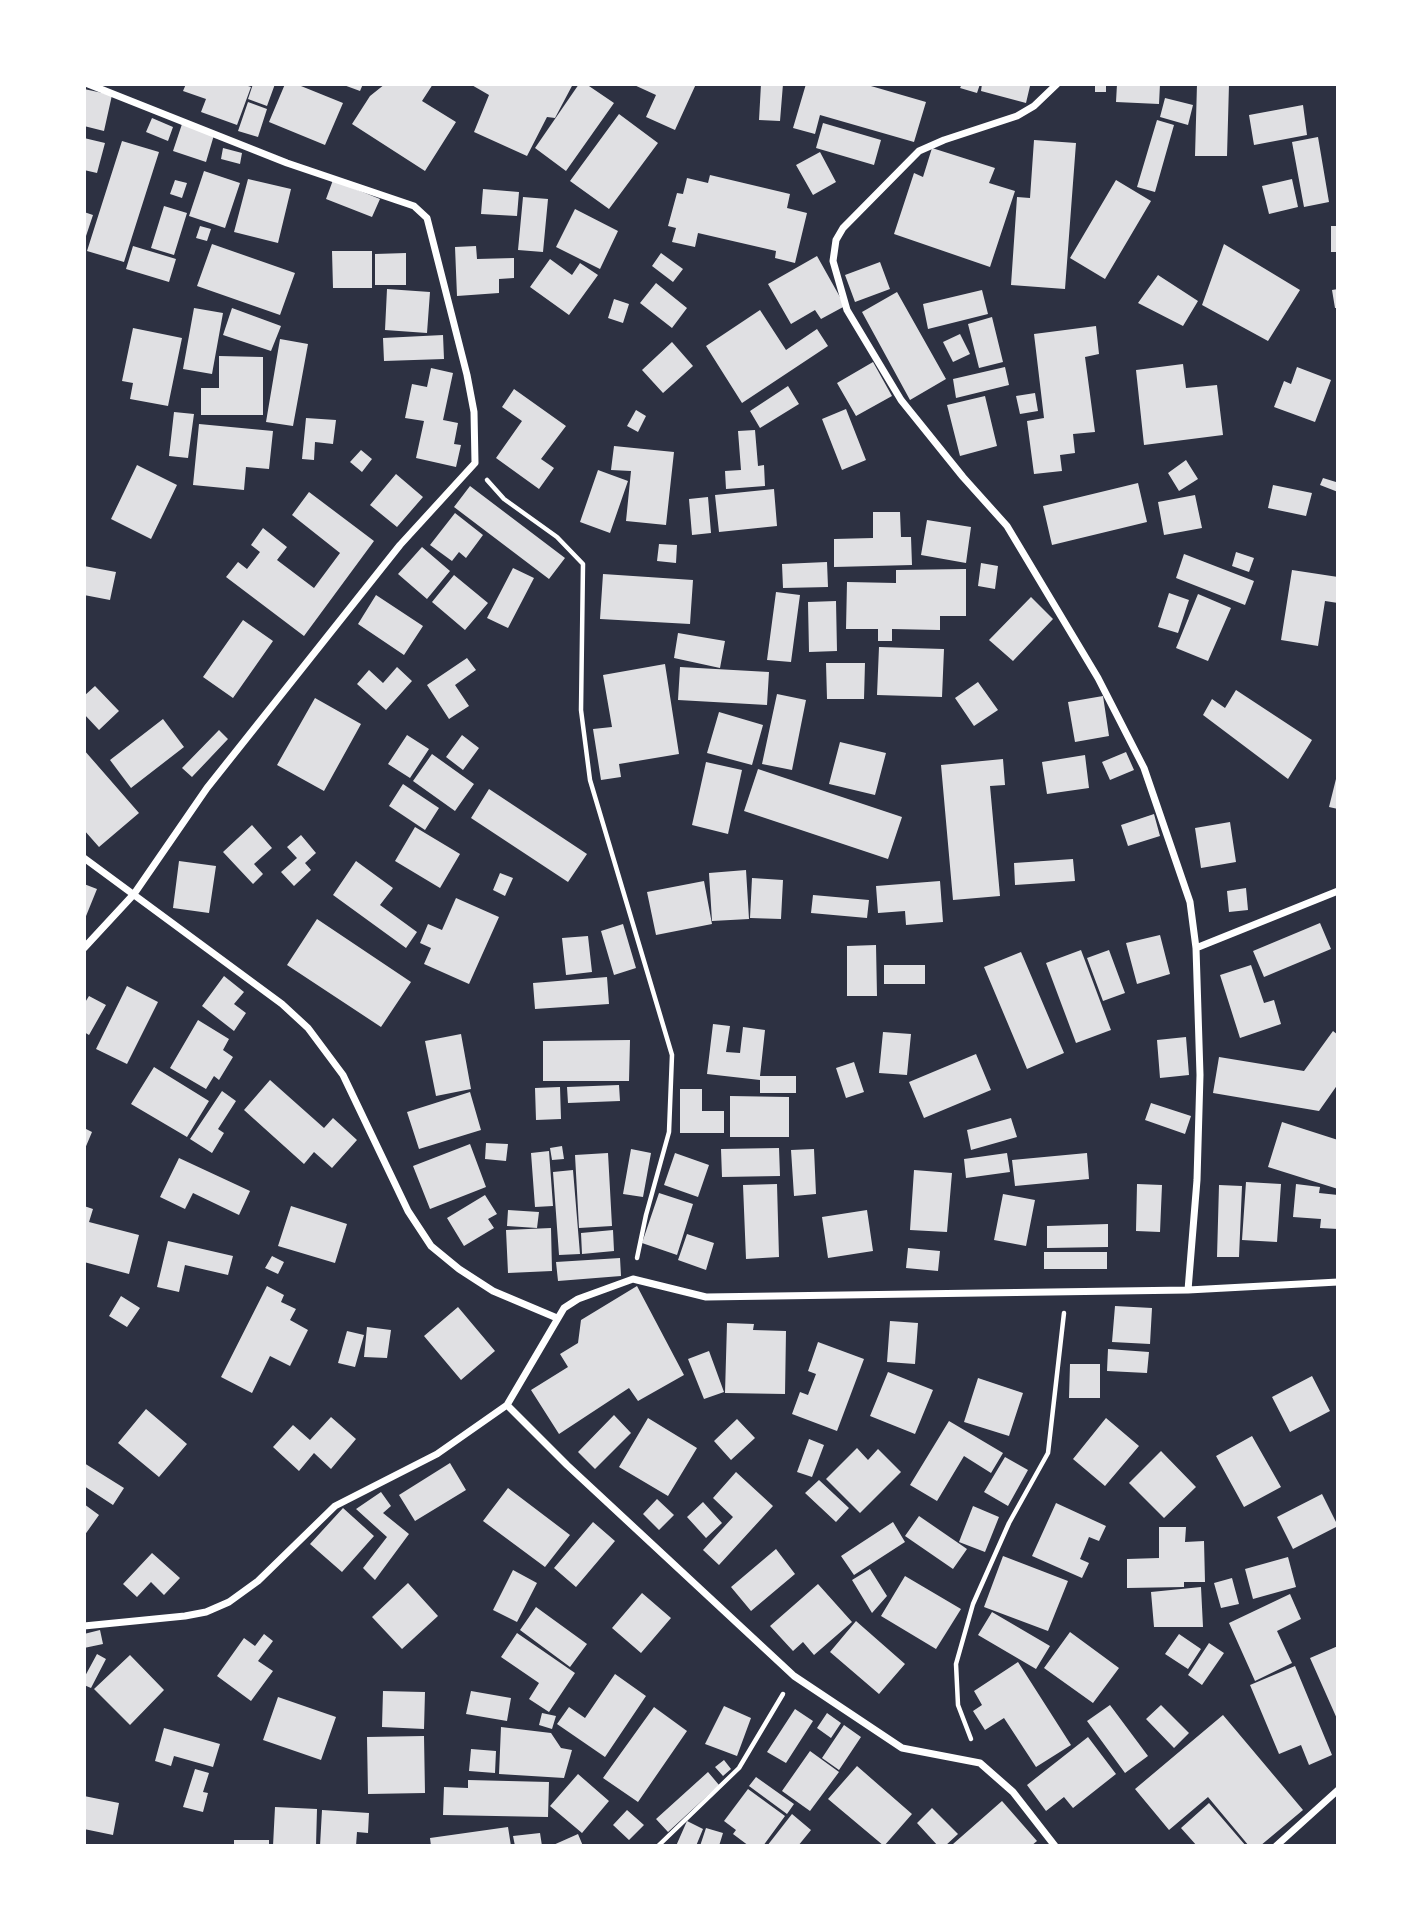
<!DOCTYPE html>
<html>
<head>
<meta charset="utf-8">
<style>
  body { margin:0 }
  #map { position:relative; width:1422px; height:1930px; overflow:hidden; background:#2d3142; font-family:Raleway,sans-serif }
  canvas { display:block }
  .frame { position:absolute; inset:0; border:86px solid #fff; pointer-events:none }
</style>
</head>
<body>
<div id="map">
<canvas width="1422" height="1930"></canvas>
<div class="frame"></div>
</div>
<script>
const ctx = document.querySelector('canvas').getContext('2d');
ctx.lineJoin = 'round';
function fill(path, color) { ctx.fillStyle = color; ctx.fill(path, 'evenodd'); }
const toPath = rows => new Path2D(rows.map(r => 'M' + r).join(''));
function strokePath(path, color, width, dash) { ctx.strokeStyle = color; ctx.lineWidth = width; ctx.lineCap = dash ? 'butt' : 'round'; ctx.setLineDash(dash || []); ctx.stroke(path); }
const building = toPath([
  [186,84,242,84,251,87,237,125,201,112,206,99,183,91],
  [253,84,275,84,267,106,248,99],
  [285,84,296,84,343,103,325,145,269,122],
  [341,84,363,84,360,91],
  [385,84,433,84,422,101,456,122,425,171,352,124,370,96],
  [470,84,573,84,555,118,547,117,527,156,474,132,489,95],
  [579,84,586,84,614,103,566,171,535,148],
  [632,84,696,84,675,130,646,117,656,95],
  [761,84,783,84,780,121,759,120],
  [806,84,864,84,926,102,914,142,820,115,815,134,793,128],
  [962,84,980,84,977,93,960,88],
  [982,84,1023,84,1030,86,1026,103,981,91],
  [1095,84,1106,84,1106,92,1095,92],
  [1117,84,1160,84,1159,104,1116,102],
  [1197,84,1229,84,1227,156,1195,156],
  [84,89,112,95,104,131,84,126],
  [1165,98,1193,105,1188,125,1160,117],
  [248,102,267,109,258,137,238,131],
  [1303,105,1307,135,1254,145,1249,115],
  [619,114,658,143,609,209,570,181],
  [152,118,173,127,168,141,146,132],
  [1157,120,1174,125,1155,192,1137,187],
  [823,123,881,140,874,165,816,148],
  [182,124,214,135,206,162,173,151],
  [1318,137,1329,202,1304,207,1292,142],
  [84,138,105,143,97,173,84,170],
  [1034,140,1076,143,1065,289,1011,285,1017,197,1030,198],
  [122,141,159,152,124,262,87,251],
  [223,148,242,153,240,164,221,159],
  [932,148,995,168,989,183,1015,191,990,267,894,234,914,173,923,177],
  [820,152,836,182,813,195,796,165],
  [204,171,240,183,225,228,189,216],
  [710,175,790,194,787,208,807,213,795,263,775,258,776,251,698,233,695,247,672,242,676,228,668,226,677,193,683,194,687,178,708,183],
  [248,179,291,189,278,243,234,232],
  [1292,179,1298,207,1269,214,1262,186],
  [175,180,187,183,182,198,170,194],
  [333,180,380,199,372,217,326,199],
  [1116,180,1151,201,1105,279,1070,258],
  [483,189,519,192,517,216,481,214],
  [523,197,548,199,543,252,518,250],
  [164,206,187,213,174,255,151,248],
  [575,209,618,231,600,269,556,247],
  [84,212,93,215,84,242],
  [200,226,211,229,207,241,196,238],
  [1331,226,1338,226,1338,252,1331,252],
  [212,244,295,273,280,315,197,286],
  [1224,244,1300,290,1268,341,1202,305],
  [133,246,176,259,169,282,126,269],
  [476,246,477,259,514,258,514,278,499,279,499,293,457,296,455,247],
  [332,251,372,251,372,288,333,288],
  [406,253,406,285,375,285,375,254],
  [661,253,683,269,673,282,652,266],
  [817,256,845,306,821,319,815,310,791,324,768,284],
  [550,259,572,275,580,263,598,275,569,315,530,287],
  [880,262,890,289,855,302,845,275],
  [1158,275,1198,301,1183,326,1138,303],
  [656,283,687,308,672,328,640,303],
  [387,289,430,292,427,333,385,330],
  [1338,289,1338,308,1335,308,1332,290],
  [982,290,988,314,928,329,923,304],
  [897,292,946,379,910,400,862,312],
  [614,299,629,304,623,323,608,318],
  [194,308,223,313,212,374,183,369],
  [232,308,281,326,271,351,223,335],
  [760,310,786,350,817,329,828,346,742,403,706,346],
  [992,317,1003,362,979,368,968,324],
  [1096,326,1099,354,1085,357,1095,432,1073,434,1075,453,1060,455,1062,471,1034,474,1027,421,1044,418,1034,334],
  [133,328,182,338,168,406,130,399,133,383,122,381],
  [960,334,970,354,953,362,943,342],
  [443,335,444,359,384,361,383,338],
  [280,339,308,344,293,426,266,422],
  [672,342,693,366,663,393,642,370],
  [219,356,263,357,263,415,201,415,201,388,219,388],
  [873,362,892,396,856,416,837,383],
  [1183,364,1186,388,1217,385,1223,435,1144,445,1136,370],
  [1005,367,1009,385,956,398,953,379],
  [1297,367,1331,380,1315,422,1274,407,1284,381,1291,384],
  [431,368,453,373,443,420,458,423,454,444,461,445,456,467,416,458,424,421,405,418,412,384,427,387],
  [788,386,799,404,760,428,750,411],
  [514,389,566,426,541,459,554,468,539,489,496,458,522,421,502,407],
  [1035,393,1038,411,1020,414,1016,396],
  [985,396,997,446,960,456,947,405],
  [846,409,866,460,842,470,822,419],
  [636,410,646,416,638,432,627,426],
  [174,412,194,414,188,458,169,456],
  [306,418,336,420,333,444,315,442,314,460,302,459],
  [199,424,273,431,269,469,246,467,244,490,193,485],
  [755,430,758,466,764,465,765,486,726,489,725,471,741,470,738,431],
  [614,446,674,452,666,525,626,521,631,471,611,470],
  [361,450,372,459,362,472,350,462],
  [1186,460,1198,479,1179,491,1168,473],
  [137,465,177,485,151,539,111,519],
  [598,470,628,481,610,533,580,522],
  [396,474,423,497,397,527,370,505],
  [1338,477,1338,492,1320,485,1323,478,1336,482],
  [1138,483,1147,522,1052,545,1043,506],
  [1273,485,1312,493,1306,516,1268,508],
  [470,486,565,558,549,579,454,507],
  [774,489,777,526,719,532,715,495],
  [309,492,374,541,304,636,226,577,238,562,247,569,260,552,251,545,263,528,287,547,277,560,314,588,340,553,292,515],
  [1195,495,1202,528,1164,535,1158,502],
  [708,497,711,533,692,535,689,499],
  [873,512,900,512,901,537,911,537,912,565,834,567,834,539,873,538],
  [455,513,483,535,466,558,459,552,452,561,430,545],
  [927,520,971,527,966,563,921,555],
  [659,544,677,545,676,563,657,561],
  [422,547,450,571,427,599,398,574],
  [1236,552,1254,558,1249,572,1232,566],
  [1184,554,1254,581,1245,605,1176,578],
  [827,562,828,587,783,588,782,564],
  [981,563,998,566,995,589,978,586],
  [84,566,116,572,110,600,84,595],
  [513,568,534,578,508,628,487,618],
  [966,569,966,616,940,616,940,630,892,629,892,641,878,641,878,629,846,629,847,582,896,583,896,570],
  [1292,570,1338,577,1338,603,1325,601,1318,646,1281,640],
  [603,574,693,580,690,624,600,619],
  [454,575,488,603,465,630,432,602],
  [776,592,800,595,791,662,767,660],
  [1169,593,1189,600,1178,633,1158,627],
  [1198,594,1231,608,1208,661,1176,648],
  [376,595,423,626,404,655,358,624],
  [1031,597,1053,619,1013,661,989,640],
  [836,601,837,651,809,652,808,602],
  [243,620,273,641,233,698,203,677],
  [678,633,725,641,720,668,674,658],
  [879,647,944,649,942,697,877,695],
  [467,658,476,670,455,685,469,706,449,719,427,685],
  [826,663,865,663,864,699,827,699],
  [665,664,679,754,619,764,621,777,601,780,593,729,612,727,603,675],
  [397,667,412,681,386,710,357,684,369,670,383,683],
  [680,667,769,672,767,705,678,700],
  [978,682,998,710,974,726,955,698],
  [95,686,119,711,99,730,84,714,84,696],
  [1236,690,1312,740,1288,779,1203,715,1212,699,1225,708],
  [777,694,806,700,792,770,762,764],
  [1103,696,1109,736,1075,742,1068,702],
  [315,698,361,724,324,791,277,765],
  [719,712,763,725,752,765,707,753],
  [163,719,184,747,131,788,110,760],
  [219,730,228,739,192,777,182,768],
  [407,735,429,749,410,778,388,764],
  [462,735,479,748,463,770,446,757],
  [840,742,886,753,875,795,829,784],
  [84,750,139,813,99,847,84,830],
  [1126,752,1134,770,1110,780,1102,762],
  [432,754,474,784,455,811,413,781],
  [1085,755,1089,788,1047,794,1042,762],
  [1003,759,1005,785,990,786,1000,896,953,900,941,765],
  [706,762,742,770,728,834,692,825],
  [758,769,902,817,888,859,744,811],
  [1337,775,1338,775,1338,809,1329,807],
  [403,784,439,808,425,830,389,806],
  [489,789,587,854,568,882,471,818],
  [1154,814,1160,836,1128,846,1121,825],
  [1230,822,1236,862,1201,868,1195,828],
  [252,825,272,848,254,864,263,874,253,884,223,852],
  [415,827,460,854,440,888,395,861],
  [301,835,316,853,305,863,311,870,294,886,281,872,297,858,287,847],
  [1073,859,1075,881,1015,885,1014,863],
  [179,861,216,866,209,913,173,908],
  [356,861,393,888,380,905,417,932,406,948,333,895],
  [746,870,749,919,712,921,709,873],
  [500,873,513,878,505,896,493,890],
  [752,878,783,880,781,919,750,918],
  [704,881,712,924,656,935,647,892],
  [940,881,943,922,906,925,905,911,878,913,876,886],
  [84,884,97,889,84,921],
  [1246,888,1248,910,1229,912,1227,891],
  [813,895,869,900,867,918,811,913],
  [456,898,499,917,469,984,424,964,431,948,420,943,428,924,442,930],
  [317,919,411,982,381,1027,287,965],
  [1320,923,1331,949,1264,977,1253,951],
  [623,924,636,968,614,975,601,931],
  [1160,935,1170,974,1137,984,1126,943],
  [588,936,592,972,566,975,562,938],
  [876,945,877,996,847,996,847,946],
  [1081,950,1111,1030,1076,1043,1046,963],
  [1109,950,1125,993,1103,1001,1087,958],
  [1021,952,1064,1053,1027,1069,984,967],
  [884,965,925,965,925,984,884,984],
  [1251,965,1264,1003,1274,1000,1281,1024,1240,1038,1220,975],
  [224,976,244,992,234,1004,246,1013,234,1031,202,1006],
  [607,977,609,1004,535,1009,533,983],
  [127,986,158,1002,127,1064,96,1049],
  [89,996,106,1005,89,1035,84,1032,84,1004],
  [198,1020,229,1039,223,1050,233,1057,219,1080,214,1076,206,1089,170,1068],
  [713,1024,730,1026,726,1052,740,1053,743,1027,765,1030,760,1076,796,1076,796,1093,760,1093,760,1080,707,1074],
  [1333,1031,1338,1035,1338,1084,1319,1111,1213,1093,1219,1057,1304,1071],
  [883,1032,911,1034,907,1075,879,1073],
  [461,1034,471,1089,436,1096,425,1041],
  [1186,1037,1189,1075,1160,1078,1157,1040],
  [630,1040,629,1081,543,1081,543,1041],
  [976,1054,991,1090,924,1118,909,1082],
  [854,1062,864,1092,846,1098,836,1068],
  [154,1067,209,1101,187,1137,131,1104],
  [270,1080,324,1128,333,1118,357,1140,332,1168,314,1152,304,1164,244,1110],
  [619,1085,620,1101,568,1103,567,1087],
  [560,1087,561,1119,536,1120,535,1088],
  [680,1089,702,1089,702,1111,724,1111,724,1133,680,1133],
  [222,1091,236,1101,218,1129,224,1133,212,1153,190,1139],
  [470,1092,481,1130,419,1149,407,1112],
  [730,1096,789,1097,789,1137,730,1137],
  [1151,1103,1191,1116,1185,1134,1145,1120],
  [1011,1118,1017,1137,971,1150,967,1130],
  [1282,1122,1338,1140,1338,1189,1268,1167],
  [84,1128,92,1132,84,1151],
  [486,1143,508,1144,506,1161,485,1159],
  [470,1144,486,1187,430,1209,413,1166],
  [562,1146,564,1159,552,1160,550,1148],
  [779,1148,780,1176,722,1177,721,1149],
  [631,1149,651,1153,643,1197,623,1194],
  [814,1149,816,1194,794,1196,791,1150],
  [549,1151,553,1206,535,1207,531,1153],
  [608,1153,612,1226,579,1228,575,1155],
  [675,1153,709,1165,698,1197,664,1185],
  [1007,1153,1010,1172,966,1178,964,1159],
  [1087,1153,1089,1179,1015,1186,1012,1160],
  [179,1158,250,1191,239,1215,193,1193,185,1209,160,1197],
  [573,1170,580,1254,559,1255,553,1172],
  [914,1170,952,1173,947,1232,910,1230],
  [1246,1182,1281,1184,1277,1242,1242,1240],
  [777,1184,779,1257,746,1259,743,1185],
  [1137,1184,1162,1185,1160,1232,1136,1231],
  [1296,1184,1320,1187,1319,1193,1338,1195,1338,1229,1320,1228,1321,1219,1293,1217],
  [1219,1185,1242,1186,1239,1257,1217,1257],
  [659,1193,693,1204,677,1255,642,1243],
  [1003,1194,1035,1200,1026,1246,994,1240],
  [485,1195,497,1214,488,1219,494,1228,464,1246,447,1218],
  [84,1206,93,1209,89,1222,139,1235,129,1274,84,1262],
  [291,1206,347,1224,335,1263,278,1246],
  [508,1210,539,1212,537,1228,507,1226],
  [867,1210,873,1251,828,1258,822,1217],
  [1108,1224,1108,1247,1047,1248,1047,1226],
  [551,1228,552,1271,508,1273,506,1230],
  [613,1230,614,1251,582,1254,581,1233],
  [687,1234,714,1243,706,1270,678,1260],
  [168,1241,233,1256,228,1275,185,1265,179,1292,157,1287],
  [908,1248,940,1251,938,1271,906,1268],
  [1044,1252,1107,1252,1107,1269,1044,1269],
  [272,1256,284,1262,278,1274,265,1268],
  [620,1258,621,1276,558,1281,556,1262],
  [267,1286,284,1295,281,1302,296,1309,290,1320,308,1330,290,1366,270,1356,252,1393,221,1377],
  [637,1286,684,1375,638,1401,629,1388,559,1434,531,1390,568,1367,560,1354,578,1343,581,1320],
  [121,1296,140,1308,127,1327,109,1316],
  [1115,1306,1152,1308,1150,1344,1112,1342],
  [458,1307,495,1351,461,1380,424,1336],
  [890,1321,918,1323,915,1364,887,1362],
  [727,1323,754,1324,753,1330,786,1331,785,1394,725,1393],
  [367,1327,391,1330,387,1358,364,1357],
  [347,1331,364,1335,355,1367,338,1363],
  [818,1342,864,1359,837,1431,792,1414,800,1392,808,1395,816,1374,808,1371],
  [1108,1349,1149,1352,1147,1373,1107,1371],
  [709,1351,724,1392,704,1399,688,1359],
  [1070,1364,1100,1364,1100,1398,1069,1398],
  [888,1372,933,1390,915,1434,870,1416],
  [1312,1376,1330,1411,1290,1432,1272,1397],
  [978,1378,1023,1393,1009,1436,964,1422],
  [146,1409,187,1444,159,1477,118,1443],
  [614,1415,631,1433,595,1469,578,1452],
  [331,1417,356,1439,331,1469,314,1453,299,1471,273,1447,293,1425,310,1440],
  [648,1418,697,1448,668,1496,619,1467],
  [1106,1418,1139,1446,1105,1486,1073,1459],
  [737,1419,755,1438,731,1460,714,1441],
  [949,1421,1003,1453,991,1473,964,1456,937,1501,910,1485],
  [1252,1436,1281,1487,1244,1507,1216,1456],
  [809,1439,824,1445,812,1477,797,1472],
  [857,1448,868,1460,878,1449,901,1472,860,1513,826,1479],
  [1161,1451,1196,1487,1164,1518,1129,1483],
  [1005,1457,1028,1470,1008,1506,984,1492],
  [84,1463,124,1488,113,1505,84,1486],
  [450,1463,466,1490,415,1521,399,1495],
  [736,1472,773,1506,719,1565,703,1550,733,1517,713,1498],
  [819,1480,849,1508,836,1522,805,1493],
  [508,1488,570,1535,545,1567,483,1521],
  [381,1492,391,1506,383,1513,409,1534,375,1580,363,1568,387,1537,356,1509],
  [1322,1494,1338,1526,1293,1549,1277,1517],
  [657,1499,674,1515,659,1530,643,1514],
  [703,1502,722,1523,706,1538,687,1517],
  [1056,1503,1106,1526,1099,1541,1089,1537,1080,1559,1089,1563,1082,1578,1032,1556],
  [84,1504,99,1515,84,1536],
  [973,1506,999,1517,985,1552,959,1542],
  [343,1508,374,1536,342,1572,310,1544],
  [919,1516,967,1549,953,1569,905,1536],
  [593,1522,615,1541,576,1587,554,1568],
  [893,1522,905,1542,854,1575,841,1556],
  [1159,1527,1186,1527,1185,1542,1204,1541,1205,1582,1184,1582,1184,1587,1127,1588,1127,1559,1159,1558],
  [776,1549,795,1574,751,1611,731,1587],
  [152,1553,180,1578,164,1595,151,1582,137,1597,123,1584],
  [1003,1556,1068,1581,1048,1631,984,1607],
  [1288,1557,1296,1587,1253,1599,1245,1569],
  [870,1569,887,1596,872,1613,852,1580],
  [513,1570,537,1583,517,1622,493,1610],
  [905,1576,961,1609,936,1649,881,1616],
  [1232,1578,1239,1604,1221,1608,1214,1583],
  [408,1583,438,1616,402,1649,372,1617],
  [818,1584,852,1622,814,1655,803,1642,793,1651,770,1626],
  [1201,1587,1203,1627,1154,1627,1151,1592],
  [642,1593,671,1618,641,1653,612,1628],
  [1290,1594,1301,1619,1277,1631,1292,1663,1255,1681,1229,1623],
  [536,1607,587,1644,570,1667,520,1630],
  [992,1612,1050,1646,1036,1669,978,1635],
  [856,1621,905,1664,879,1694,830,1652],
  [100,1630,103,1644,84,1648,84,1634],
  [1070,1632,1119,1668,1093,1703,1044,1668],
  [517,1633,575,1673,549,1712,529,1699,539,1683,501,1657],
  [264,1634,273,1641,258,1661,273,1671,251,1701,217,1676,244,1638,255,1646],
  [1179,1634,1201,1649,1188,1669,1165,1654],
  [1209,1643,1224,1653,1202,1685,1188,1675],
  [1338,1646,1338,1721,1310,1658],
  [97,1654,106,1659,91,1688,84,1685,84,1678],
  [130,1655,164,1690,130,1725,94,1689],
  [1018,1662,1071,1745,1036,1767,1004,1718,985,1730,973,1711,982,1705,974,1691],
  [1295,1666,1332,1755,1309,1765,1301,1745,1279,1754,1250,1685],
  [615,1674,646,1696,605,1757,557,1724,569,1707,585,1718],
  [383,1691,425,1692,424,1729,382,1727],
  [471,1691,511,1698,507,1721,466,1714],
  [278,1697,336,1717,321,1760,263,1740],
  [1110,1705,1148,1756,1125,1773,1087,1721],
  [1161,1705,1189,1733,1174,1748,1146,1719],
  [724,1706,751,1718,737,1756,705,1744],
  [654,1707,687,1731,638,1802,603,1778],
  [795,1709,813,1721,786,1763,767,1752],
  [542,1713,556,1716,552,1729,539,1725],
  [827,1713,841,1723,831,1738,817,1728],
  [1223,1715,1303,1810,1260,1846,1249,1846,1208,1797,1169,1830,1135,1789],
  [844,1725,861,1737,839,1770,822,1758],
  [501,1727,551,1733,561,1748,572,1750,564,1778,499,1774],
  [164,1728,220,1744,213,1767,174,1756,171,1766,155,1761],
  [424,1736,425,1793,368,1794,367,1737],
  [1088,1737,1116,1774,1073,1808,1064,1797,1046,1811,1027,1785],
  [471,1749,496,1751,495,1773,469,1771],
  [810,1751,839,1772,810,1811,782,1791],
  [724,1760,731,1769,723,1776,715,1767],
  [857,1766,912,1814,884,1846,828,1799],
  [195,1769,209,1773,203,1792,208,1793,203,1812,183,1807],
  [708,1772,719,1785,668,1832,656,1819],
  [578,1774,609,1801,582,1833,550,1806],
  [756,1777,794,1804,787,1814,749,1786],
  [468,1780,549,1782,548,1817,443,1815,444,1787,468,1788],
  [748,1789,785,1816,763,1846,749,1846,733,1834,736,1830,724,1821],
  [84,1796,119,1803,113,1835,84,1829],
  [1002,1801,1037,1841,1031,1846,955,1846,953,1844],
  [1209,1803,1246,1846,1197,1846,1181,1828],
  [275,1807,317,1809,316,1846,273,1846],
  [932,1808,958,1834,945,1846,938,1846,917,1823],
  [322,1810,369,1813,368,1833,357,1832,356,1846,320,1846],
  [627,1810,644,1825,629,1840,613,1825],
  [792,1814,811,1830,798,1846,767,1846],
  [687,1821,703,1829,696,1846,676,1846],
  [508,1827,511,1846,431,1846,430,1838],
  [706,1828,723,1833,719,1846,700,1846],
  [540,1833,542,1846,515,1846,513,1836],
  [578,1834,583,1846,551,1846],
  [234,1840,269,1840,269,1846,234,1846]
]);
const path = toPath([
  [487,480,504,499,557,537,583,564,581,710,590,780,672,1055,669,1132,646,1215,637,1258],
  [971,1739,958,1705,956,1664,973,1604,1009,1523,1048,1453,1064,1313],
  [658,1846,739,1768,783,1694]
]);
const minor = toPath([
  [1057,84,1034,106,1017,116,944,140,919,151,843,228,836,240,833,261,847,310,901,400,963,477,1007,526,1098,678,1144,768,1190,902,1196,948,1200,1075,1197,1180,1188,1290],
  [84,858,282,1004,308,1028,343,1075,408,1211,431,1246,459,1269,493,1291,557,1318],
  [84,948,134,894,207,788,400,545,475,463,474,412,467,375,427,218,414,206,287,163,88,84],
  [1196,948,1338,891],
  [507,1405,567,1465,794,1676,902,1748,980,1763,1013,1792,1055,1846],
  [84,1626,185,1616,206,1612,229,1602,258,1581,335,1506,437,1454,507,1405,564,1308,578,1299,633,1279,706,1297,1188,1290,1338,1282],
  [1276,1846,1338,1790]
]);
fill(building, '#e0e0e3');
strokePath(path, '#fff', 4.5);
strokePath(minor, '#fff', 7);
</script>
</body>
</html>
